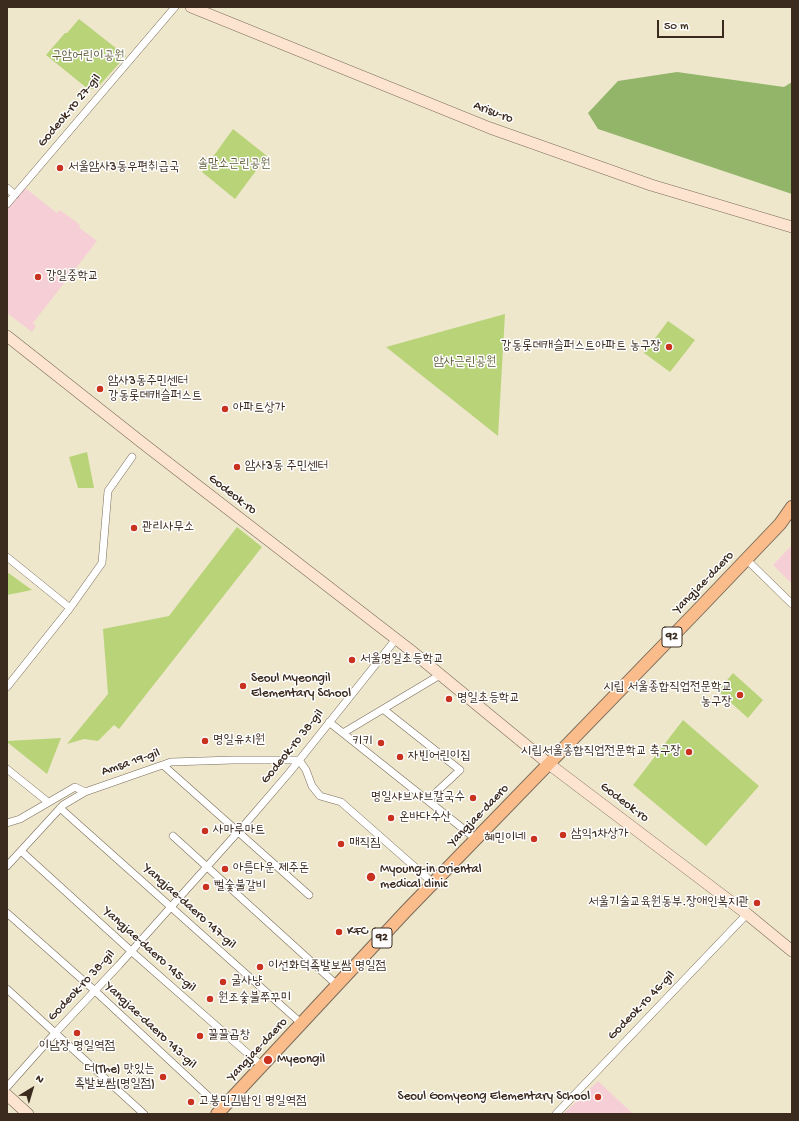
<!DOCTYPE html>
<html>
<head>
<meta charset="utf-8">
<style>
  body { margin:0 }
  #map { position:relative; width:799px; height:1121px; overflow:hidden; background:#eee7cc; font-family:"Gochi Hand",sans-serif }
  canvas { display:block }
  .frame { position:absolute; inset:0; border:8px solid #3b2a1e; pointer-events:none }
  .north { position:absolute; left:12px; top:1069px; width:40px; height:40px; -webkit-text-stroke:3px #fff; paint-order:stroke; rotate:38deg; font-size:11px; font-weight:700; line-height:16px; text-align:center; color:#3b2a1e }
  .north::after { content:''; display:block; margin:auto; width:14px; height:18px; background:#3b2a1e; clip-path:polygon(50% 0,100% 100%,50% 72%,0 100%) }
  .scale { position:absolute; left:657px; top:20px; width:67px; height:18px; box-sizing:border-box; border:2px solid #3b2a1e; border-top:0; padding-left:5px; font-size:12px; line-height:14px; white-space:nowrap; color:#3b2a1e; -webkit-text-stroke:3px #fff; paint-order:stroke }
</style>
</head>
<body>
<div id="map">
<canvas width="799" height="1121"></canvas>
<div class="frame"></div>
<div class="north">N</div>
<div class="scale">50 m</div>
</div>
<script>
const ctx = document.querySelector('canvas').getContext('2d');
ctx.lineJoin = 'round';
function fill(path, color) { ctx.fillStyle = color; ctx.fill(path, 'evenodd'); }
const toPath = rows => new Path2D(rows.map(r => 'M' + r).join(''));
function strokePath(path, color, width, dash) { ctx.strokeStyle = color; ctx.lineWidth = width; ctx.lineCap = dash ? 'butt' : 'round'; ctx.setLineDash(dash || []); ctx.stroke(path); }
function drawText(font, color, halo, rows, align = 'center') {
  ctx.font = font + ' "Gochi Hand","Poor Story",sans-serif'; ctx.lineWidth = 3; ctx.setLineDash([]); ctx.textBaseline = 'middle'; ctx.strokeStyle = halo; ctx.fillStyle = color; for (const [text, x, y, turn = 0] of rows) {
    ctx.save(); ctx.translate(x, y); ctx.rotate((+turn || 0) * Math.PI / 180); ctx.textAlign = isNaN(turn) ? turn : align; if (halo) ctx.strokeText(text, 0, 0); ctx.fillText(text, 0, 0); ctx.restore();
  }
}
const built = toPath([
  [25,188,57,213,60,210,79,224,80,228,97,241,33,323,36,326,32,332,7,313,7,210],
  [792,545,792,584,773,565],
  [598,1081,633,1114,563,1114]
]);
const green = toPath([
  [79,19,126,56,96,89,88,89,46,55,65,33,67,33],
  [233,129,267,156,235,199,202,172],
  [505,314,498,436,386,347],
  [668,321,695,340,670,372,644,353],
  [87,452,94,488,78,488,69,457],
  [237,527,262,547,119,729,114,725,98,741,84,739,67,744,108,694,103,629,169,616],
  [7,572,32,590,7,595],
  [733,673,763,700,748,718,718,691],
  [683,720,759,786,706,846,633,785],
  [61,738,47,774,7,742,7,741]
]);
const forest = toPath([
  [677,72,784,87,792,82,792,194,598,129,588,113,618,81]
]);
const street = toPath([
  [7,188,15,195],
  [7,204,175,7],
  [7,557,70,608,102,563,108,491,132,457],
  [746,559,792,604],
  [7,687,70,608],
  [383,709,460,770,428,800],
  [329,722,476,839],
  [343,733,440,675],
  [163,765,309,895],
  [7,769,48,802],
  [60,808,302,1024],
  [7,823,20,819,75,787,85,792],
  [173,836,337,985],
  [21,851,131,951,262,1066],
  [7,866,63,805,85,792,171,762,233,760,299,760,306,770,312,786,320,796,341,802,433,883],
  [7,913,94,990,222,1109],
  [7,989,144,1114],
  [7,1087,56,1032,119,965,246,823,289,773,396,639],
  [556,1114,747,914]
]);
const secondary = toPath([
  [191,7,490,128,651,185,792,227],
  [7,336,145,445,409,649,549,764,747,914,792,951],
  [7,1095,28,1114]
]);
const primary = toPath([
  [217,1114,406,911,694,614,780,524,792,507]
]);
const markers = [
  [60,168,4,"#c8321e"],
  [38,277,4,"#c8321e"],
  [669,347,4,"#c8321e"],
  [100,389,4,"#c8321e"],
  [225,409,4,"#c8321e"],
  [237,467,4,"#c8321e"],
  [134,528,4,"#c8321e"],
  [352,660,4,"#c8321e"],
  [243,686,4,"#c8321e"],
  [740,695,4,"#c8321e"],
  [449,699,4,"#c8321e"],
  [205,741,4,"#c8321e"],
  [381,743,4,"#c8321e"],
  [689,752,4,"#c8321e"],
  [400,757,4,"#c8321e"],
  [473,798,4,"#c8321e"],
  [391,818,4,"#c8321e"],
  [205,831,4,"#c8321e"],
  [563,835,4,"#c8321e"],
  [534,839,4,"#c8321e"],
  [341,844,4,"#c8321e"],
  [225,869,4,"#c8321e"],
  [371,877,5,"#c8321e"],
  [206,887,4,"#c8321e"],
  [757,903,4,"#c8321e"],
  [339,932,4,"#c8321e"],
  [260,967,4,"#c8321e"],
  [223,982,4,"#c8321e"],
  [210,999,4,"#c8321e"],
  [77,1033,4,"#c8321e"],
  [200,1036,4,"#c8321e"],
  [268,1060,5,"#c8321e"],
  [163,1077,4,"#c8321e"],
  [598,1097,4,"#c8321e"],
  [191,1102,4,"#c8321e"]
];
const shields = [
  [672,637,20],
  [382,938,20]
];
const shieldNames = [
  ["92",672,637],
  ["92",382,938]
];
const parkNames = [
  ["구암어린이공원",88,57],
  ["솔말소근린공원",234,165],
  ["암사근린공원",465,363]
];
const streetNames = [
  ["Godeok-ro 27-gil",70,111,-50],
  ["Arisu-ro",493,113,21],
  ["Godeok-ro",232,495,38],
  ["Yangjae-daero",704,583,-46],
  ["Godeok-ro 38-gil",293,747,-51],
  ["Amsa 19-gil",131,763,-19],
  ["Godeok-ro",624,803,37],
  ["Yangjae-daero",479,816,-46],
  ["Yangjae-daero 147-gil",189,907,42],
  ["Yangjae-daero 145-gil",149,950,42],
  ["Godeok-ro 38-gil",82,986,-47],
  ["Godeok-ro 46-gil",642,1006,-46],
  ["Yangjae-daero 143-gil",150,1026,43],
  ["Yangjae-daero",258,1050,-47]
];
const poiNames = [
  ["서울암사3동우편취급국",68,168],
  ["강일중학교",46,277],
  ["강동롯데캐슬퍼스트아파트 농구장",661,347,"right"],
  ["암사3동주민센터",108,382],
  ["강동롯데캐슬퍼스트",108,397],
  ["아파트상가",233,409],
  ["암사3동 주민센터",245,467],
  ["관리사무소",142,528],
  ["서울명일초등학교",360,660],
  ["Seoul Myeongil",251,679],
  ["Elementary School",251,694],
  ["시립 서울종합직업전문학교",732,688,"right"],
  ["농구장",732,703,"right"],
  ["명일초등학교",457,699],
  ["명일유치원",213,741],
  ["키키",373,743,"right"],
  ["시립서울종합직업전문학교 축구장",681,752,"right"],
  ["자빈어린이집",408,757],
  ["명일샤브샤브칼국수",465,798,"right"],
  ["온바다수산",399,818],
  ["사마루마트",213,831],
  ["삼익1차상가",571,835],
  ["혜민이네",526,839,"right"],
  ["매직짐",349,844],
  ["아름다운 제주돈",233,869],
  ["Myoung-in Oriental",380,870],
  ["medical clinic",380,885],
  ["뻘숯불갈비",214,887],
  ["서울기술교육원동부.장애인복지관",749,903,"right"],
  ["KFC",347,932],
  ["이선화덕족발보쌈 명일점",268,967],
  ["굴사냥",231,982],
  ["원조숯불쭈꾸미",218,999],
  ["꿀꿀곱창",208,1036],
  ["이남장 명일역점",77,1047,"center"],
  ["Myeongil",277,1060],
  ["더(The) 맛있는",155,1070,"right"],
  ["족발보쌈(명일점)",155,1085,"right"],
  ["Seoul Gomyeong Elementary School",590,1097,"right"],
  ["고봉민김밥인 명일역점",199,1102]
];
fill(built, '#f6cfd6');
fill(green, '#b9d379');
fill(forest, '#92b569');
strokePath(street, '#7a6c5b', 8);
strokePath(secondary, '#7a6c5b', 12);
strokePath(primary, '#7a6c5b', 14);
strokePath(street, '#fff', 7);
strokePath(secondary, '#fde4d0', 11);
strokePath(primary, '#f9bc8a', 12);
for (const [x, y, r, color] of markers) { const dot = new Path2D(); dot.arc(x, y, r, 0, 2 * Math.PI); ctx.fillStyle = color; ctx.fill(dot); strokePath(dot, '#fff', 1.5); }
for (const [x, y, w] of shields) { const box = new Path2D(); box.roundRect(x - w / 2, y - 10, w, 20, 3); ctx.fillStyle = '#fff'; ctx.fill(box); strokePath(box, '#3b2a1e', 1); }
drawText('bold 12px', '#3b2a1e', null, shieldNames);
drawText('13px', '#615d39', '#fff', parkNames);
drawText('13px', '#3b2a1e', '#fff', streetNames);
drawText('13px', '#3b2a1e', '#fff', poiNames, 'left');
</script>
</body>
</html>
